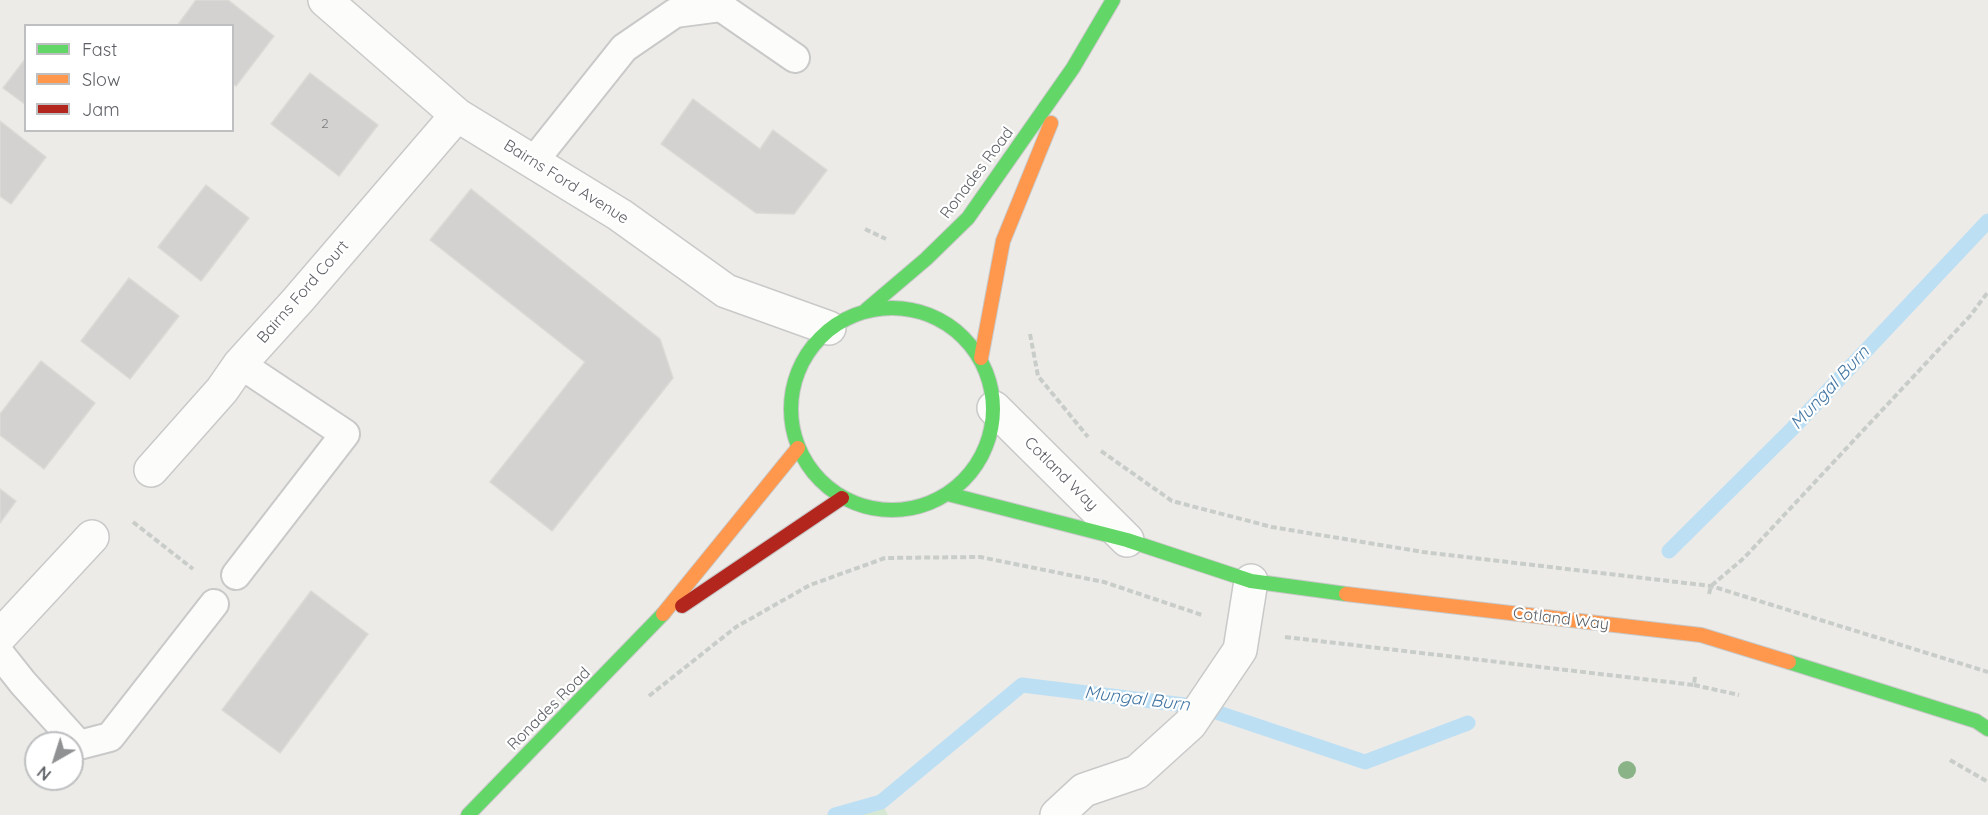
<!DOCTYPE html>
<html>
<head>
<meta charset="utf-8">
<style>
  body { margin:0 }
  #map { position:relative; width:1988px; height:815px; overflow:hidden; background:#ecebe7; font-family:Quicksand,sans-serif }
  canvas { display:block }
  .legend { position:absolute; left:24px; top:24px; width:210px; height:108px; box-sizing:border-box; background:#fff; border:2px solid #bebfc1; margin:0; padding:8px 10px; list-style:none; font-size:18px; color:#5d6065 }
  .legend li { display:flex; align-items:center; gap:12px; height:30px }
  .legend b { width:30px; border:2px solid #bebfc1 }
  .north { position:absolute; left:24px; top:731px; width:60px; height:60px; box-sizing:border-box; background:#fff; border:2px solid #bebfc1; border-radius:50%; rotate:219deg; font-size:16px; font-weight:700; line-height:24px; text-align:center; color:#5d6065 }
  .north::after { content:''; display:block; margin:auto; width:21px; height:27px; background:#8f9192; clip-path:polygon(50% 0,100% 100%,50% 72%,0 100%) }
</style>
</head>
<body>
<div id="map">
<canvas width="1988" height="815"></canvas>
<ul class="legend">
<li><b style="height:8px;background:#63d668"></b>Fast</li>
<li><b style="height:8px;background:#ff974d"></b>Slow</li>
<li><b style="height:8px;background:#b3261e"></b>Jam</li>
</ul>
<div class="north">N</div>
</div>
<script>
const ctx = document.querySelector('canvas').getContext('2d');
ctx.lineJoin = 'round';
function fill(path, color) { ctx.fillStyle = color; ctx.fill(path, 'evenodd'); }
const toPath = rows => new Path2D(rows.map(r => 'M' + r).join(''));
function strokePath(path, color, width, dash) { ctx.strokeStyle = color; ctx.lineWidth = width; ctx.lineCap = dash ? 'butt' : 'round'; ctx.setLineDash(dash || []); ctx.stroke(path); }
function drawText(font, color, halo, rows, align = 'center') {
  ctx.font = font + ' Quicksand,sans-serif'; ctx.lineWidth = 4.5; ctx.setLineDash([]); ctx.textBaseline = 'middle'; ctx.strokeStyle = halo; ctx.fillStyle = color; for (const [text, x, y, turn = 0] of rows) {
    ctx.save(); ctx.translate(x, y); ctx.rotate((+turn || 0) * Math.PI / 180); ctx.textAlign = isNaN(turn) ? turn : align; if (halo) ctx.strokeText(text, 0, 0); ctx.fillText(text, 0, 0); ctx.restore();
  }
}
const green = toPath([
  [881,802,888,815,835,815]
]);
const stream = toPath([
  [1669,551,1792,429,1988,221],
  [835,815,881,802,1022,685,1201,707,1365,762,1468,723]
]);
const building = toPath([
  [196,0,228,0,274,36,236,86,232,83,232,26,177,26,196,0],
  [26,58,26,105,3,88,26,58],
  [310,73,378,125,339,176,271,124,310,73],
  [693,99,760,149,773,130,827,170,794,214,756,213,661,144,693,99],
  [0,121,46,157,11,204,0,196,0,121],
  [206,185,249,218,201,281,158,247,206,185],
  [471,189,660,339,673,378,552,531,490,482,585,362,430,240,471,189],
  [129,278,179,316,130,379,81,341,129,278],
  [41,361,95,403,44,469,0,435,0,414,41,361],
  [0,489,16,501,0,523,0,489],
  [311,591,368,634,280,753,222,710,311,591]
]);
const path = toPath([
  [865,229,886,239],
  [1030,334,1038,376,1088,437],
  [1101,451,1172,501,1272,527,1423,552,1711,586,1988,672],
  [133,522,193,569],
  [1709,594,1711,586,1744,558,1970,316,1988,292],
  [1285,637,1694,685,1695,676],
  [1694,685,1739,695],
  [649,696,736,627,810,585,885,558,980,557,1104,582,1202,615],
  [1950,760,1988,782]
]);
const lane = toPath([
  [533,162,624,48,675,13,721,7,795,58],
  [236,575,345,434,240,364],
  [0,654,23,683,79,745,110,737,214,604]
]);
const street = toPath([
  [325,0,457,115,620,215,726,291,829,328],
  [994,408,1127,540],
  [151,470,222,390,240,364,298,300,457,115],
  [0,636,92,537],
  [1057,815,1084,790,1137,772,1190,724,1240,650,1251,581]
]);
const fast = toPath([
  '791 409a101 101 0 1 1 202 0a101 101 0 1 1-202 0Z',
  [866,310,926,259,968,218,1073,68,1113,0],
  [948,494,1127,540,1251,581,1346,594],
  [1789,662,1976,721,1988,729],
  [468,815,663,614]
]);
const slow = toPath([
  [981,358,1003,241,1051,123],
  [1346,594,1701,635,1789,662],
  [663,614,798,448]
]);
const jam = toPath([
  [682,606,842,498]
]);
const trees = [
  [1627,770]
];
const numberNames = [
  ["2",325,124]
];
const streetNames = [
  ["Ronades Road",977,173,-53],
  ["Bairns Ford Avenue",566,182,32],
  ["Bairns Ford Court",303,292,-49],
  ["Cotland Way",1061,474,45],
  ["Cotland Way",1561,619,7],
  ["Ronades Road",549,709,-45]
];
const waterNames = [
  ["Mungal Burn",1830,388,-47],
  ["Mungal Burn",1137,699,7]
];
fill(green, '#d6e7d3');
strokePath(stream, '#bddff4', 15);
fill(building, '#d3d2d0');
strokePath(building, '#dcdad6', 1.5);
strokePath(lane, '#c9c9c9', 32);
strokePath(street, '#c9c9c9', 36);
strokePath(fast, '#c8c8c8', 16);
strokePath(slow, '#c8c8c8', 16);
strokePath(jam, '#c8c8c8', 16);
strokePath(path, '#c9cdca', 4, [6, 3]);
strokePath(lane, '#fcfcfb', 28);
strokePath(street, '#fcfcfb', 33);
strokePath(fast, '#63d668', 14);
strokePath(slow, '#ff974d', 14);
strokePath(jam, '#b3261e', 14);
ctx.fillStyle = '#8bb388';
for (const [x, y] of trees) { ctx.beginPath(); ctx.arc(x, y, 9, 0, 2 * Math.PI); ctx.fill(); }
drawText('14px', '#7c7e81', null, numberNames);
drawText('16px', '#5d6065', '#fff', streetNames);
drawText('italic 18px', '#4376a3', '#fff', waterNames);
</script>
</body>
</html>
